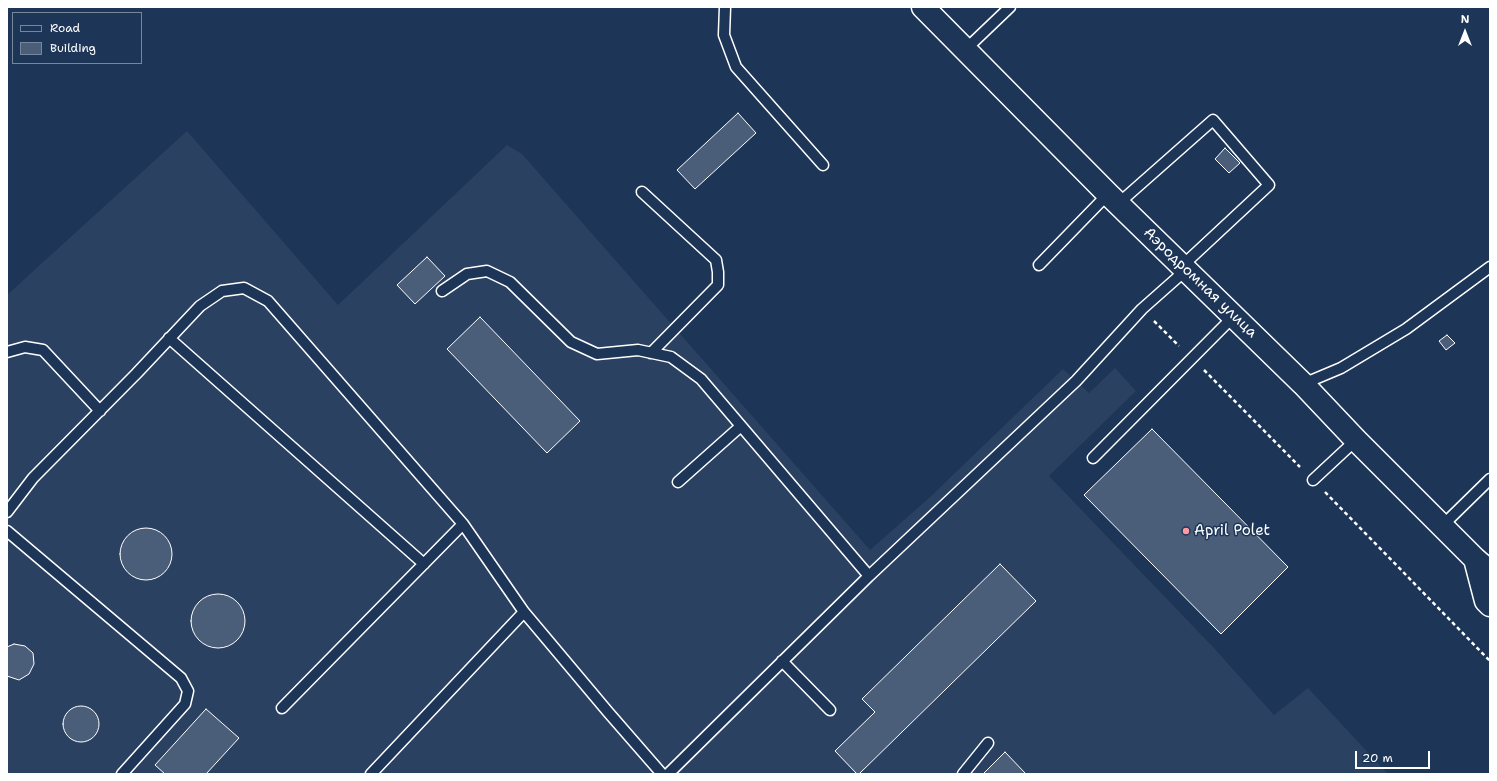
<!DOCTYPE html>
<html>
<head>
<meta charset="utf-8">
<style>
  body { margin:0 }
  #map { position:relative; width:1497px; height:781px; overflow:hidden; background:#1d3557; font-family:"Shantell Sans",sans-serif }
  canvas { display:block }
  .frame { position:absolute; inset:0; border:8px solid #fff; pointer-events:none }
  .legend { position:absolute; left:12px; top:12px; width:130px; height:52px; box-sizing:border-box; background:#1d3557; border:1px solid #77869a; margin:0; padding:5px 7px; list-style:none; font-size:12px; color:#fff }
  .legend li { display:flex; align-items:center; gap:8px; height:20px }
  .legend b { width:20px; border:1px solid #77869a }
  .north { position:absolute; left:1445px; top:12px; width:40px; height:40px; -webkit-text-stroke:3px #1d3557; paint-order:stroke; rotate:0deg; font-size:11px; font-weight:700; line-height:16px; text-align:center; color:#fff }
  .north::after { content:''; display:block; margin:auto; width:14px; height:18px; background:#fff; clip-path:polygon(50% 0,100% 100%,50% 72%,0 100%) }
  .scale { position:absolute; left:1355px; top:751px; width:75px; height:18px; box-sizing:border-box; border:2px solid #fff; border-top:0; padding-left:5px; font-size:12px; line-height:14px; white-space:nowrap; color:#fff; -webkit-text-stroke:3px #1d3557; paint-order:stroke }
</style>
</head>
<body>
<div id="map">
<canvas width="1497" height="781"></canvas>
<div class="frame"></div>
<ul class="legend">
<li><b style="height:5px;background:#1d3557"></b>Road</li>
<li><b style="height:11px;background:#4a5d79"></b>Building</li>
</ul>
<div class="north">N</div>
<div class="scale">20 m</div>
</div>
<script>
const ctx = document.querySelector('canvas').getContext('2d');
ctx.lineJoin = 'round';
function fill(path, color) { ctx.fillStyle = color; ctx.fill(path, 'evenodd'); }
const toPath = rows => new Path2D(rows.map(r => 'M' + r).join(''));
function strokePath(path, color, width, dash) { ctx.strokeStyle = color; ctx.lineWidth = width; ctx.lineCap = dash ? 'butt' : 'round'; ctx.setLineDash(dash || []); ctx.stroke(path); }
function drawText(font, color, halo, rows, align = 'center') {
  ctx.font = font + ' "Shantell Sans",sans-serif'; ctx.lineWidth = 3; ctx.setLineDash([]); ctx.textBaseline = 'middle'; ctx.strokeStyle = halo; ctx.fillStyle = color; for (const [text, x, y, turn = 0] of rows) {
    ctx.save(); ctx.translate(x, y); ctx.rotate((+turn || 0) * Math.PI / 180); ctx.textAlign = isNaN(turn) ? turn : align; if (halo) ctx.strokeText(text, 0, 0); ctx.fillText(text, 0, 0); ctx.restore();
  }
}
const built = toPath([
  [187,131,338,305,507,145,522,154,870,550,929,498,1063,369,1089,393,1115,368,1136,391,1049,476,1213,647,1274,715,1308,688,1388,774,7,774,7,295]
]);
const building = toPath([
  [738,113,756,133,695,189,677,170,738,113],
  [1225,148,1240,163,1229,173,1215,159,1225,148],
  [427,257,445,276,415,304,397,285,427,257],
  [480,317,580,421,547,453,447,349,480,317],
  [1447,335,1455,343,1446,350,1439,341,1447,335],
  [1152,429,1288,567,1221,634,1084,495,1152,429],
  '120 554a26 26 0 1 1 52 0a26 26 0 1 1-52 0Z',
  [1000,564,1036,601,859,774,857,774,835,751,875,712,862,699,1000,564],
  '191 621a27 27 0 1 1 54 0a27 27 0 1 1-54 0Z',
  [14,644,25,646,33,653,34,664,29,674,19,680,7,676,7,647,14,644],
  '63 724a18 18 0 1 1 36 0a18 18 0 1 1-36 0Z',
  [206,709,239,738,206,774,165,774,155,765,206,709],
  [1005,752,1026,774,983,774,1005,752]
]);
const path = toPath([
  [1154,321,1179,346],
  [1204,370,1300,467],
  [1325,492,1490,661]
]);
const lane = toPath([
  [725,7,724,35,736,67,823,165],
  [965,50,1010,7],
  [642,192,716,260,718,272,718,285,651,353],
  [1119,203,1213,120,1269,185,1182,266],
  [1039,265,1108,194],
  [442,291,467,274,487,271,510,282,571,342,597,354,638,350,671,357,701,379,869,576],
  [169,338,424,564],
  [7,352,25,347,43,350,100,411],
  [1303,384,1341,368,1406,329,1490,267],
  [1093,458,1234,316],
  [1313,480,1356,440],
  [678,482,741,426],
  [7,512,33,478,136,374,200,306,222,291,244,288,268,301,463,524,524,612,608,712,662,774],
  [1442,526,1490,479],
  [7,531,181,678,188,691,185,704,122,774],
  [782,661,830,710],
  [282,708,463,524],
  [371,774,524,612],
  [668,774,869,576,1076,381,1142,309,1186,270],
  [963,774,988,743]
]);
const secondary = toPath([
  [923,7,1108,194,1303,384,1356,440,1475,559,1490,572],
  [1475,559,1486,601,1490,605]
]);
const markers = [
  [1186,531,4,"#ff9aa2"]
];
const streetNames = [
  ["Аэродромная улица",1200,283,44]
];
const poiNames = [
  ["April Polet",1194,531]
];
fill(built, '#2a4161');
fill(building, '#4a5d79');
strokePath(building, '#fff', 1);
strokePath(lane, '#fff', 13);
strokePath(secondary, '#fff', 25);
strokePath(path, '#fff', 2.5, [4, 3]);
strokePath(lane, '#1d3557', 10);
strokePath(secondary, '#1d3557', 22);
for (const [x, y, r, color] of markers) { const dot = new Path2D(); dot.arc(x, y, r, 0, 2 * Math.PI); ctx.fillStyle = color; ctx.fill(dot); strokePath(dot, '#1d3557', 1.5); }
drawText('15px', '#fff', '#1d3557', streetNames);
drawText('15px', '#fff', '#1d3557', poiNames, 'left');
</script>
</body>
</html>
